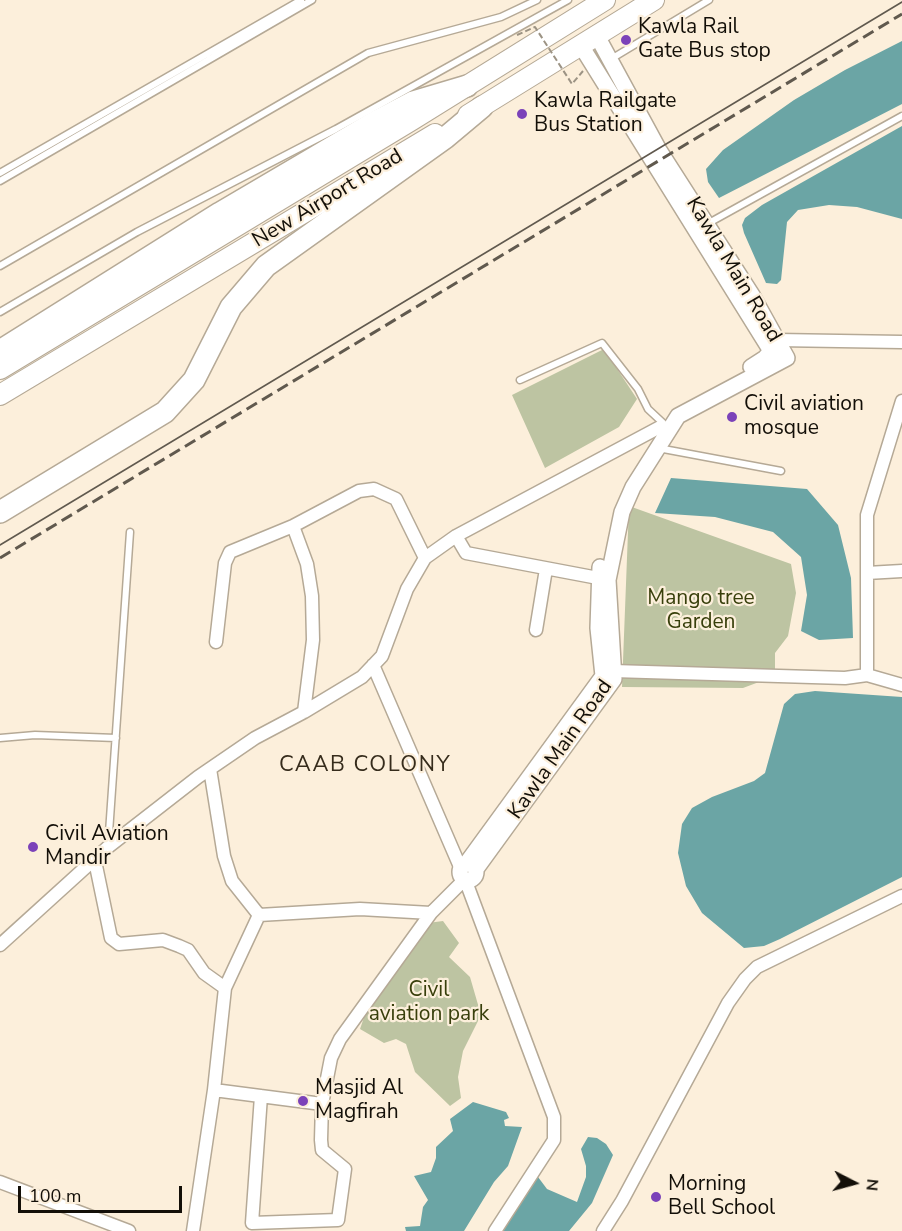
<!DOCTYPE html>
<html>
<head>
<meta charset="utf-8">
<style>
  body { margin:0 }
  #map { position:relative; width:902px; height:1231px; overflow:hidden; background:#fcefdb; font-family:"Nunito Sans",sans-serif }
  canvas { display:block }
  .north { position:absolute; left:824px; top:1153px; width:60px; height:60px; -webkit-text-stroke:4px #fcefdb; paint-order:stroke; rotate:96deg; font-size:16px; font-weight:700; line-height:24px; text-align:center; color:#130f08 }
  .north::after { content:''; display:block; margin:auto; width:21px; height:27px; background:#130f08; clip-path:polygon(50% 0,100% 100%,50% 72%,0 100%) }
  .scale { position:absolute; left:18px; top:1186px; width:164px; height:27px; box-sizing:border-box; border:3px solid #130f08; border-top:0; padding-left:8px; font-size:18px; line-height:21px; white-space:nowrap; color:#130f08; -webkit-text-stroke:4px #fcefdb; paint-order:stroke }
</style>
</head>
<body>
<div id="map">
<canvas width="902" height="1231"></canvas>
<div class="north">N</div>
<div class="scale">100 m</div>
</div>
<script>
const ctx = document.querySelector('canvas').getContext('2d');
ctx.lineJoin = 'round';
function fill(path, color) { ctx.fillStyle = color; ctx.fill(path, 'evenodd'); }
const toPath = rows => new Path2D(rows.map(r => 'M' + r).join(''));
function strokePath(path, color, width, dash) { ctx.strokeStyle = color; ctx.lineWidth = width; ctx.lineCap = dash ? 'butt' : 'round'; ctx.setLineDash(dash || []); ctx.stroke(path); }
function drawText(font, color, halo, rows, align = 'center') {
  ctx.font = font + ' "Nunito Sans",sans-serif'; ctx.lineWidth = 4.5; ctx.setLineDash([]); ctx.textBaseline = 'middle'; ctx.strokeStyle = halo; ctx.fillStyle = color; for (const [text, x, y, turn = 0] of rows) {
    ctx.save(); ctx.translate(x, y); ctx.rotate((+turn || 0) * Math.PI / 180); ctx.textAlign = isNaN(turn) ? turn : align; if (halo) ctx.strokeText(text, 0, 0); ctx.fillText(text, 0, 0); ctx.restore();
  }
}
const green = toPath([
  [604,349,637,399,619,427,545,468,512,395],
  [629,506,791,564,796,593,788,636,775,653,775,676,743,688,622,687],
  [443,921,459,943,449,957,470,977,481,1015,463,1051,458,1077,461,1098,450,1106,415,1072,406,1044,396,1039,384,1043,360,1029,369,1003,428,923]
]);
const water = toPath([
  [902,41,902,104,719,198,708,182,706,169,723,150,794,100,845,70],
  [902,126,902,219,857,207,829,205,798,210,787,222,781,280,777,284,766,283,744,233,742,225,745,218,762,205],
  [671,478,807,489,838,525,851,578,853,638,819,640,801,631,807,595,801,557,773,532,715,517,655,513],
  [815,691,902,697,902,877,780,939,764,946,744,948,702,913,686,886,678,853,682,824,692,808,712,797,754,781,765,773,784,704,795,694],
  [473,1102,506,1112,509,1118,504,1120,505,1126,522,1127,508,1166,494,1182,464,1231,406,1231,405,1227,420,1226,423,1207,428,1200,414,1176,431,1172,436,1158,436,1147,453,1131,450,1119],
  [588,1137,597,1138,606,1144,613,1155,592,1203,569,1231,490,1231,532,1169,547,1189,577,1202,586,1177,586,1166,581,1149]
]);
const service = toPath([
  [611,59,709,0],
  [0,173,301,0],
  [0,181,312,0],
  [707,224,902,116],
  [0,266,368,53,501,17,537,0],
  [0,312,137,232,336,129,568,0],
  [520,380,602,343,638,389,648,409,663,423],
  [658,448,781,471],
  [0,738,35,735,116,738],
  [108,847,130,532]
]);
const minor = toPath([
  [777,340,902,342],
  [456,536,466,553,598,578],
  [867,573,902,571],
  [536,630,546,569],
  [216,642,225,563,230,552],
  [373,665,461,869],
  [613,671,845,678,867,675,902,685],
  [867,675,867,515,902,401],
  [304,712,313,640,312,596,307,564,293,526,230,552,293,526,359,491,374,489,396,499,425,558],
  [210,769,224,856,232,881,259,915],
  [95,861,111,938,119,944,163,940,179,946,188,950,204,973,225,988],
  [0,945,108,847,198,777,255,738,304,712,362,677,382,656,407,589,425,558,456,536,660,427],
  [261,1096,252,1223,338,1220,345,1169,322,1150,321,1140,322,1104,331,1058,340,1039,431,913],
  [322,1104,214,1090,225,988,259,915,360,909,431,913,465,879,554,1117,554,1140,495,1231],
  [0,1182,129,1231],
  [193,1231,214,1090],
  [603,1231,622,1201,728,1003,745,979,757,967,902,896]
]);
const tertiary = toPath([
  [580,44,771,351,765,358,751,367],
  [466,864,603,676,598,628,600,567],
  '460 872a8 8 0 1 1 16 0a8 8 0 1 1-16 0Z',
  [476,869,614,679,608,580,622,512,633,487,678,416,787,358,752,295,659,150,596,34]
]);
const trunk = toPath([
  [468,115,654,0],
  [0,369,412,120,605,0],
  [0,395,435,134]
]);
const motorway = toPath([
  [0,351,220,213,373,123,413,102,467,86],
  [0,512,165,412,194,380,231,307,266,266,445,138,482,107]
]);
const tram = toPath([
  [0,545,902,2]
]);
const rail = toPath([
  [0,558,902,14]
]);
const pathBridge = toPath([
  [517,35,535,27,572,84,583,71]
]);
const markers = [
  [626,40,6,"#7b42b9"],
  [522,114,6,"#7b42b9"],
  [732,417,6,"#7b42b9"],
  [33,847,6,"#7b42b9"],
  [303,1101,6,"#7b42b9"],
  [656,1197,6,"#7b42b9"]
];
const poiNames = [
  ["Kawla Rail",638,28],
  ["Gate Bus stop",638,52],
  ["Kawla Railgate",534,102],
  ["Bus Station",534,126],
  ["Civil aviation",744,405],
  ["mosque",744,429],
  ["Civil Aviation",45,835],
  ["Mandir",45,859],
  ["Masjid Al",315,1089],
  ["Magfirah",315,1113],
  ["Morning",668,1185],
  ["Bell School",668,1209]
];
const streetNames = [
  ["New Airport Road",328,199,-31],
  ["Kawla Main Road",733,270,59],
  ["Kawla Main Road",561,750,-55]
];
const parkNames = [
  ["Mango tree",701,599],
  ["Garden",701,623],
  ["Civil",429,991],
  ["aviation park",429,1015]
];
const neighbourhoodNames = [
  ["CAAB COLONY",365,766]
];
fill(green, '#bdc4a2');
fill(water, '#6ba5a5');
strokePath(service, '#b5a996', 9);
strokePath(minor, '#b5a996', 15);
strokePath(tertiary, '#b5a996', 18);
strokePath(trunk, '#b5a996', 22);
strokePath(motorway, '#b5a996', 24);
strokePath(service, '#fff', 6);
strokePath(minor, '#fff', 12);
strokePath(tertiary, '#fff', 15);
strokePath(trunk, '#fff', 20);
strokePath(motorway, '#fff', 21);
strokePath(tram, '#60594e', 1.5);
strokePath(rail, '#60594e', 3, [12, 6]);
strokePath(pathBridge, '#9c9384', 2, [6, 3]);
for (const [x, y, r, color] of markers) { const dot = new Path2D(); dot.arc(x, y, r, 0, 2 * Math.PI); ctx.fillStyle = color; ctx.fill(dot); strokePath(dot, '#fcefdb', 2); }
drawText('21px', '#130f08', '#fcefdb', poiNames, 'left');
drawText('21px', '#130f08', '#fcefdb', streetNames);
drawText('21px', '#383f0b', '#fcefdb', parkNames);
ctx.letterSpacing = '1.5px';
drawText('22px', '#362c1c', '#fcefdb', neighbourhoodNames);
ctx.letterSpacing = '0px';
</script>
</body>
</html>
